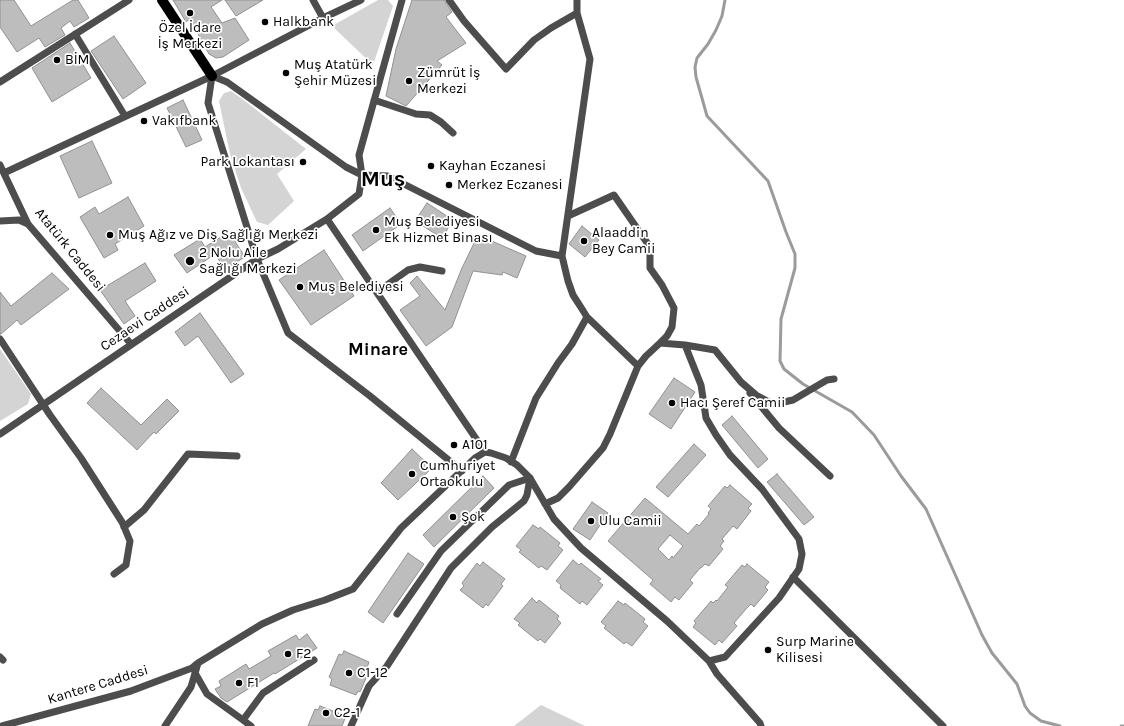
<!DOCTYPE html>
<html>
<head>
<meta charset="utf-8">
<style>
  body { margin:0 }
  canvas { display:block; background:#fff }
</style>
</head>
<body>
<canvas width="1124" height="726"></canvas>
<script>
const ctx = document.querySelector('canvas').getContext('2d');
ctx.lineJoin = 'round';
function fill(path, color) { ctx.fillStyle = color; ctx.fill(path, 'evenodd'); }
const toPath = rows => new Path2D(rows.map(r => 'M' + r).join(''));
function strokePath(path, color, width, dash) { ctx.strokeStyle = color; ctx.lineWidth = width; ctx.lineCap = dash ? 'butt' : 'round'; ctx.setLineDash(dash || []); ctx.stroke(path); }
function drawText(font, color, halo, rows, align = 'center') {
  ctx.font = font + ' Karla,sans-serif'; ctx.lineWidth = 3.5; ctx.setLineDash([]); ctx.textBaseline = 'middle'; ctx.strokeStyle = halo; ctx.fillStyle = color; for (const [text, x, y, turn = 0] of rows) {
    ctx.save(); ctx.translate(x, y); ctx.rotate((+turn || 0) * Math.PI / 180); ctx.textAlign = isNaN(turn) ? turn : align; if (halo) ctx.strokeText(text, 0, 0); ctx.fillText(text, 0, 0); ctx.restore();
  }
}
const green = toPath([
  [378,0,388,0,393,6,373,65,332,26],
  [231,91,245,101,306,149,277,174,294,201,268,225,257,222,241,188,230,154,219,101,224,93],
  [0,349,31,394,28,404,0,421],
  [541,705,585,726,514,726]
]);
const stream = toPath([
  [725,0,722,16,716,30,708,44,697,58,695,67,696,77,707,116,768,181,786,232,795,254,795,268,781,319,780,361,784,369,803,384,852,412,874,435,901,476,926,509,982,635,992,653,1017,684,1025,706,1030,713,1041,721,1060,726],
  [1121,726,1124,726]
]);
const building = toPath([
  [0,0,14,0,31,26,73,0,78,0,89,18,74,27,70,21,61,28,65,35,45,47,39,38,17,52,0,27,0,0],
  [173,0,222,0,211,7,222,23,235,18,249,40,223,57,216,58,209,54,190,19,186,22,173,0],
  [225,0,263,0,236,16,225,0],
  [412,0,444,0,452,12,446,17,466,43,437,61,442,65,406,106,386,96,396,49,412,0],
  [114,36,146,83,123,99,91,51,114,36],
  [70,43,91,78,52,102,32,68,70,43],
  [183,100,202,140,186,147,167,108,183,100],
  [92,141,112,183,79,198,60,156,92,141],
  [128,197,144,226,115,244,118,250,104,258,80,217,95,207,99,214,128,197],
  [427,203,453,220,442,238,415,221,427,203],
  [390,208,401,224,363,251,352,235,390,208],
  [582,226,599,240,585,257,569,244,582,226],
  [229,232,245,257,225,269,215,254,187,273,174,255,200,239,205,247,229,232],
  [478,235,526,256,517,278,503,272,502,275,473,271,452,327,426,346,400,310,420,296,410,283,417,276,445,310,462,268,478,235],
  [324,250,354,296,311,325,279,280,324,250],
  [145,263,156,281,125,301,135,316,124,324,100,290,145,263],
  [52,273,69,289,21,325,17,320,1,334,0,334,0,292,11,306,52,273],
  [200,313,244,374,231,383,198,336,185,346,175,332,200,313],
  [674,378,695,392,671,429,649,414,674,378],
  [101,388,141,425,167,399,179,411,156,434,154,432,137,450,87,403,101,388],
  [732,416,768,459,758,468,722,425,732,416],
  [694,444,706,455,668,497,656,487,694,444],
  [412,449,432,468,398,500,381,483,412,449],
  [777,474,814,517,804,525,767,482,777,474],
  [483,476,494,488,434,547,423,535,483,476],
  [730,485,752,504,748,508,751,511,737,529,733,526,722,539,724,541,720,546,723,549,709,566,705,564,701,568,700,568,690,580,693,583,679,600,675,597,671,602,650,584,653,580,608,541,645,498,688,534,697,524,699,526,709,514,708,513,711,509,708,506,725,486,727,488,730,485],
  [670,535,683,546,673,558,672,556,669,560,658,549,670,535],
  [592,502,608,513,590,540,573,529,592,502],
  [533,525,539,529,540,527,560,543,558,546,563,550,547,570,541,566,539,568,519,552,521,550,516,546,533,525],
  [408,553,424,564,383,623,368,612,408,553],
  [573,560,579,565,581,563,601,579,598,581,603,585,587,605,582,601,580,604,560,588,561,585,556,581,573,560],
  [483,562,505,579,501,584,503,586,488,606,486,604,483,608,460,590,464,586,462,583,477,563,480,566,483,562],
  [747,564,769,582,765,587,768,590,754,607,751,604,746,609,734,623,737,626,722,643,719,640,715,645,693,627,696,623,694,621,711,601,713,603,716,600,717,601,728,587,725,585,742,565,745,567,747,564],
  [532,598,537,603,539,600,559,616,557,619,561,623,545,643,540,639,538,641,518,625,520,623,514,619,532,598],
  [618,601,624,605,625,603,645,619,643,622,648,626,632,646,626,642,624,644,604,628,606,626,601,622,618,601],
  [307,634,317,648,275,674,274,673,227,702,221,698,215,689,221,686,219,681,246,664,249,669,271,656,268,651,296,635,299,640,307,634],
  [344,651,369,662,367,668,370,669,360,692,358,691,356,695,330,685,332,679,329,677,339,654,342,655,344,651],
  [320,706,346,716,342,726,308,726,315,709,318,710,320,706]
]);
const minor = toPath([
  [313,0,323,18],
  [402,0,359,155,362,175,388,176,536,251,562,256],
  [449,0,464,21,506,69,534,40,551,28,577,13],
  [75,34,125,116],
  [212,76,208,103,257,259,288,333,370,396,462,471],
  [0,82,129,0],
  [374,100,416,114,430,115,441,122,453,133],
  [0,165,28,224,131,344],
  [4,173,212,76,323,18,361,0],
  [568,216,614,195,650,247,650,268,662,285,674,308,672,327,667,336,660,343],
  [327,219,485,452],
  [0,221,19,220,28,224],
  [377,292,408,270,420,267,442,271],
  [0,339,50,415,81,458,122,522,130,541,126,565,114,574],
  [685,345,701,385,706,418,716,435,730,455,762,489,799,539,802,554,799,569,779,598,725,657,709,661],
  [638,366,646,356,660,343,685,345,715,350,741,382,756,395,769,402,775,404,793,400,827,380,834,379],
  [750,393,779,428,830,476],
  [0,434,257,259,278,249,327,219,359,194,362,175,346,167,227,82,212,76],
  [511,462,536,398,558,363,572,344,587,317],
  [545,504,558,498,569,487,603,448,610,434,638,366,587,317,582,309,573,295,568,281,562,256,590,59,577,13,577,0],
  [124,527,144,510,188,454,237,456],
  [793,577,943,726],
  [397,614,441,551,509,485,530,478],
  [0,657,3,660],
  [195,673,207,694,243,720],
  [2,726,131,691,192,668,198,663,262,624,293,610,325,600,353,589,401,528,475,458,485,452,491,453,506,458,517,465,530,478,554,519,581,548,667,621,709,661,717,674,760,723,761,726],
  [165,726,191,687,198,663],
  [251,726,243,720,263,693,314,660],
  [351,726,369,686,387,666,451,568,492,527,524,501,527,495,530,478]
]);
const major = toPath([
  [162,0,212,76]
]);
const markers = [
  [190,13,4,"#000"],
  [265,22,4,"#000"],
  [57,60,4,"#000"],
  [286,73,4,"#000"],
  [409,81,4,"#000"],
  [144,121,4,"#000"],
  [303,162,4,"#000"],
  [431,166,4,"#000"],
  [449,185,4,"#000"],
  [376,230,4,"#000"],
  [110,235,4,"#000"],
  [584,241,4,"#000"],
  [190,261,5,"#000"],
  [300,287,4,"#000"],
  [672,403,4,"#000"],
  [454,445,4,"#000"],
  [412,474,4,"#000"],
  [453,517,4,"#000"],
  [591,521,4,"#000"],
  [768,650,4,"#000"],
  [288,654,4,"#000"],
  [349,673,4,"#000"],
  [239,683,4,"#000"],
  [326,713,4,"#000"]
];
const poiNames = [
  ["Halkbank",273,22],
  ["Özel İdare",190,28,"center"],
  ["İş Merkezi",190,44,"center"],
  ["BİM",65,60],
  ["Muş Atatürk",294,65],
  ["Şehir Müzesi",294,81],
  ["Zümrüt İş",417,73],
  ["Merkezi",417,89],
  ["Vakıfbank",152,121],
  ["Park Lokantası",295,162,"right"],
  ["Kayhan Eczanesi",439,166],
  ["Merkez Eczanesi",457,185],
  ["Muş Belediyesi",384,222],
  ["Ek Hizmet Binası",384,238],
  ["Alaaddin",592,233],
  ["Bey Camii",592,249],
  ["Muş Ağız ve Diş Sağlığı Merkezi",118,235],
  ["2 Nolu Aile",199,253],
  ["Sağlığı Merkezi",199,269],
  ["Muş Belediyesi",308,287],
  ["Hacı Şeref Camii",680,403],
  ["A101",462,445],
  ["Cumhuriyet",420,466],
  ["Ortaokulu",420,482],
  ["Şok",461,517],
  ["Ulu Camii",599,521],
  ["Surp Marine",776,642],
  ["Kilisesi",776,658],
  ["F2",296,654],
  ["C1-12",357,673],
  ["F1",247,683],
  ["C2-1",334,713]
];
const streetNames = [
  ["Atatürk Caddesi",70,250,51],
  ["Cezaevi Caddesi",145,319,-34],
  ["Kantere Caddesi",98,685,-17]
];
const districtNames = [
  ["Minare",378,350]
];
const townNames = [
  ["Muş",383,180]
];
fill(green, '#d4d4d4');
strokePath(stream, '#9b9b9b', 3);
fill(building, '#bdbdbd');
strokePath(building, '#919191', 1);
strokePath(minor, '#4d4d4d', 7);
strokePath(major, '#000', 10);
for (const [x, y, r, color] of markers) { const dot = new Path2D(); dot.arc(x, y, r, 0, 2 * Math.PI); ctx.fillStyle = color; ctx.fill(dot); strokePath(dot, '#fff', 1.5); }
drawText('14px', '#000', '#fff', poiNames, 'left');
drawText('14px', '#000', '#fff', streetNames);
drawText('bold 18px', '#000', '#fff', districtNames);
drawText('bold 22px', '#000', '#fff', townNames);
</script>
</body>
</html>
